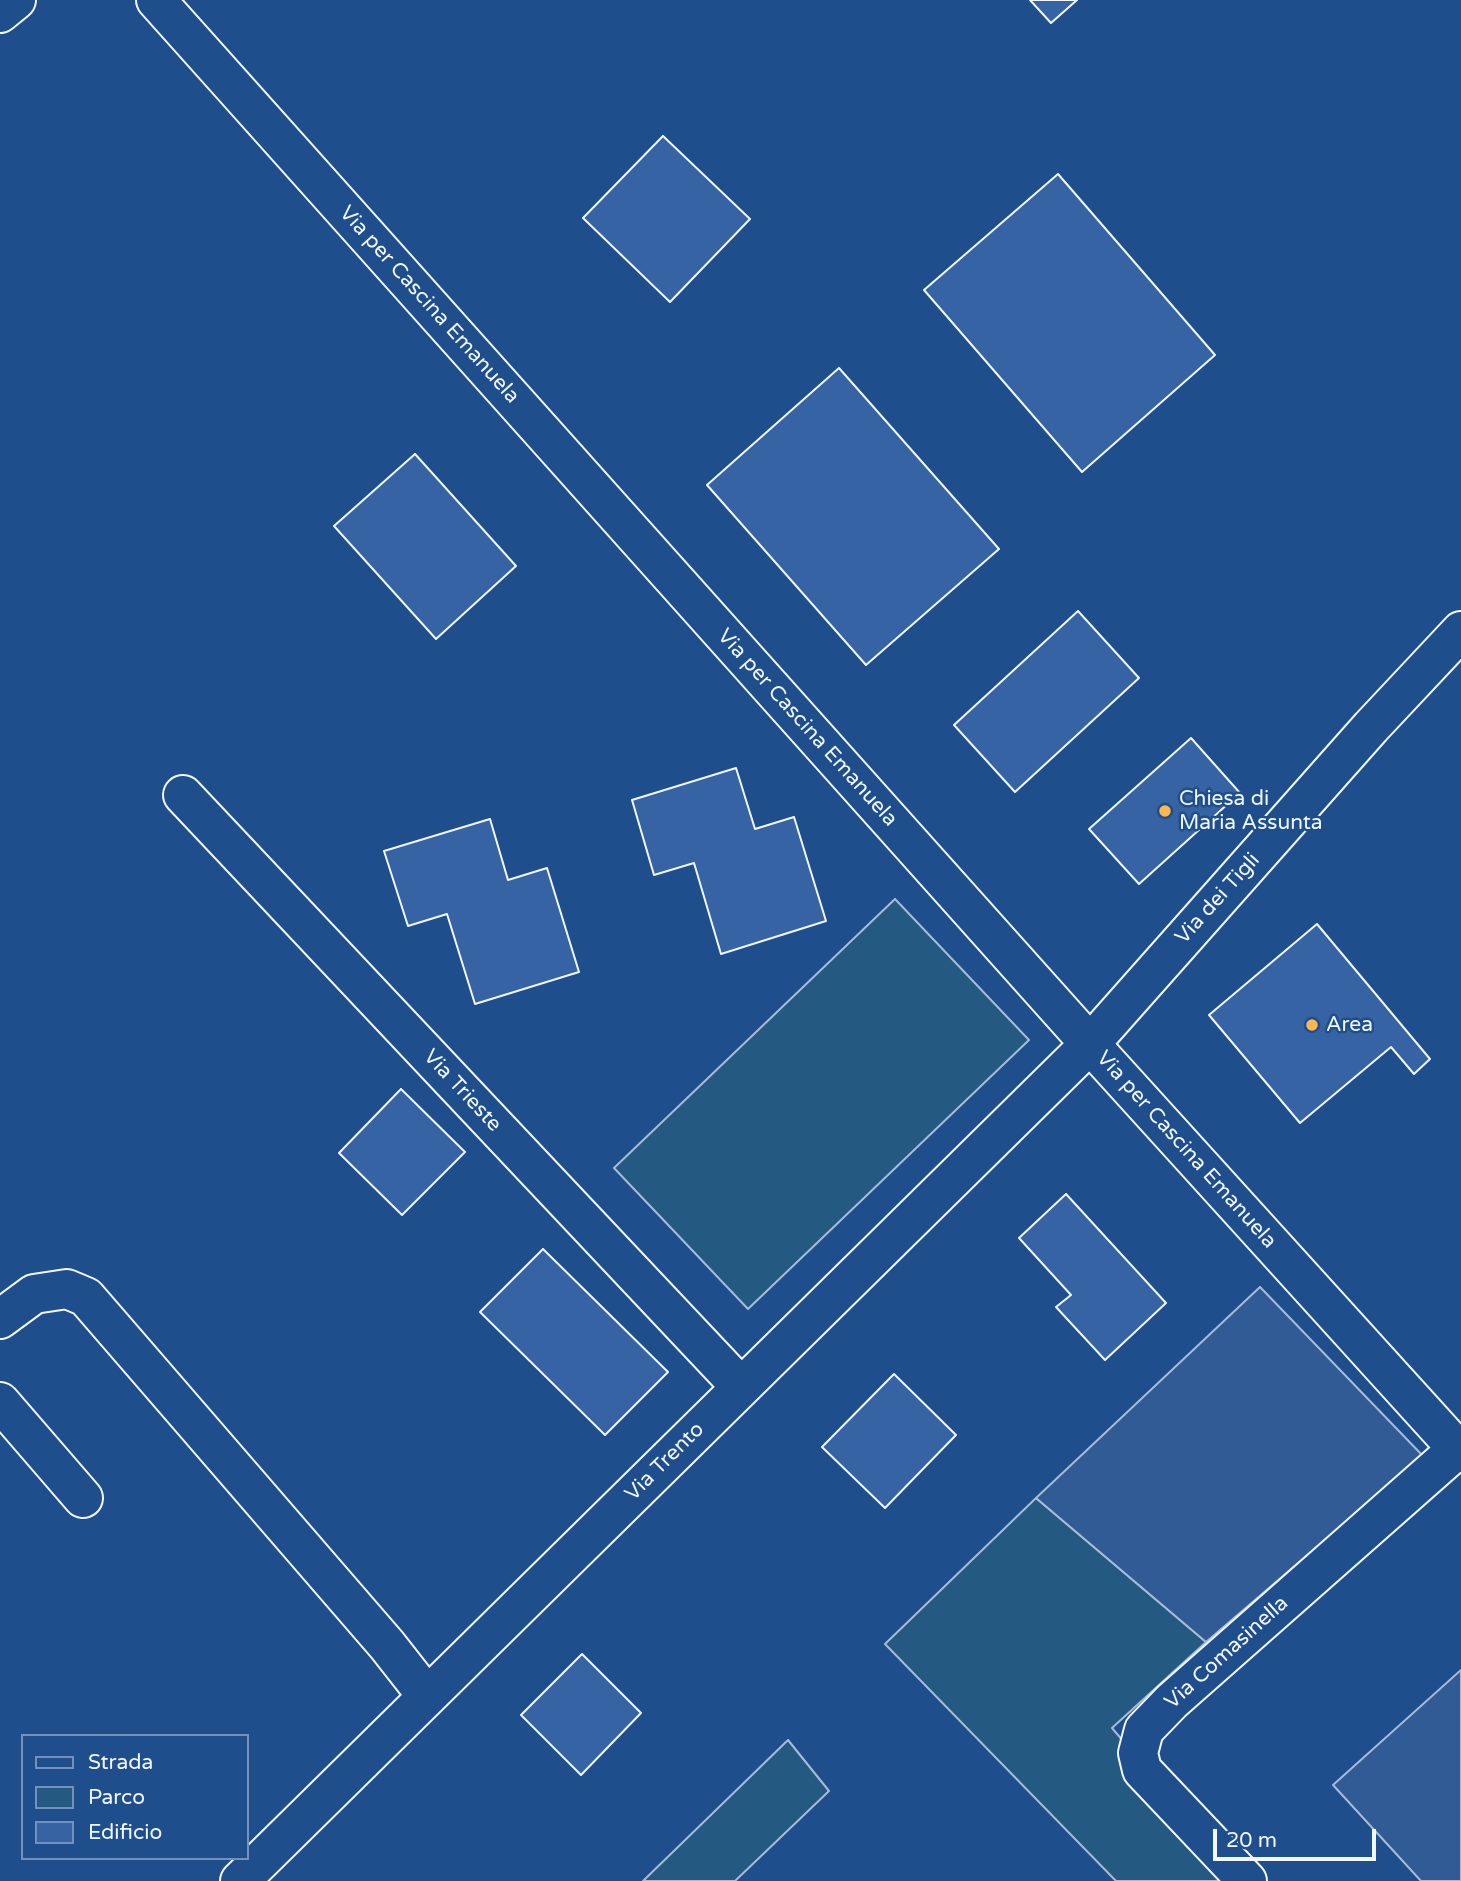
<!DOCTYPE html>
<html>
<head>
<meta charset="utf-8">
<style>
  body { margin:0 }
  #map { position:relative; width:1461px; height:1881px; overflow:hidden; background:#1f4e8c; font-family:"Varela Round",sans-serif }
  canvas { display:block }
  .legend { position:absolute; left:21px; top:1734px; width:228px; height:126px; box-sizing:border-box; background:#1f4e8c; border:2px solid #7391ba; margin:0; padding:9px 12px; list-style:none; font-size:21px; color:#f2f6ff }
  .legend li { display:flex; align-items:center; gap:14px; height:35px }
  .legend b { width:35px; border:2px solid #7391ba }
  .scale { position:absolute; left:1213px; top:1829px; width:163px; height:32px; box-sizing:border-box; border:4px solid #f2f6ff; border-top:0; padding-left:9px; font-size:21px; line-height:24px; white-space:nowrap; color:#f2f6ff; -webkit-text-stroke:5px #1f4e8c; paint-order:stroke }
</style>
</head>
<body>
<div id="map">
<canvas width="1461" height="1881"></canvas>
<ul class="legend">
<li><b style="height:9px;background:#1f4e8c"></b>Strada</li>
<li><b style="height:19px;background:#245a82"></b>Parco</li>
<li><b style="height:19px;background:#3563a3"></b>Edificio</li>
</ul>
<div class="scale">20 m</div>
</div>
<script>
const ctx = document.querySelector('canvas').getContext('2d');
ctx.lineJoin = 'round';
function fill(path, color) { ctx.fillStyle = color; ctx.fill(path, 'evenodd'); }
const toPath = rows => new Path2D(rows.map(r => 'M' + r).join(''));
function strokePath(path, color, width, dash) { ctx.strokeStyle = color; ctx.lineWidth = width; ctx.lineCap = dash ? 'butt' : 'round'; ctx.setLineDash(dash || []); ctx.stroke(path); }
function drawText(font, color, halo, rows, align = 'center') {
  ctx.font = font + ' "Varela Round",sans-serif'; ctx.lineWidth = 5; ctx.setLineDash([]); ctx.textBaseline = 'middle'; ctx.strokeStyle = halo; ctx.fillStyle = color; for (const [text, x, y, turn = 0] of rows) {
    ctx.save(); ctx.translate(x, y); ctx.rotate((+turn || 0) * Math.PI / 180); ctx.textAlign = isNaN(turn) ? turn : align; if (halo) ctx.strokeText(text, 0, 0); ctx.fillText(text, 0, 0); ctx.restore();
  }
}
const green = toPath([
  [895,899,1029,1040,748,1309,614,1168,895,899],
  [1036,1498,1206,1642,1112,1728,1242,1881,1116,1881,885,1644,1036,1498],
  [788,1740,829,1791,735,1881,643,1881,788,1740]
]);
const parking = toPath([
  [1260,1287,1423,1456,1206,1642,1036,1498,1260,1287],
  [1461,1670,1461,1881,1421,1881,1333,1785,1461,1670]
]);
const building = toPath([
  [1030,0,1077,0,1051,23,1030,0],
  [663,136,750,219,670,302,583,218,663,136],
  [1058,174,1215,355,1082,472,924,290,1058,174],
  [839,368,999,549,866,665,707,485,839,368],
  [415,454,516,566,436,639,334,526,415,454],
  [1078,611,1139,678,1015,792,954,725,1078,611],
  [1191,738,1240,793,1139,884,1089,829,1191,738],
  [736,768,755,829,794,817,826,921,721,954,694,863,654,875,632,800,736,768],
  [490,819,508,880,547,868,579,972,475,1004,447,914,408,926,384,851,490,819],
  [1317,924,1430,1059,1414,1074,1391,1047,1300,1123,1209,1015,1317,924],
  [401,1089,465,1152,402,1215,339,1153,401,1089],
  [1066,1194,1166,1303,1105,1360,1056,1307,1071,1295,1019,1238,1066,1194],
  [543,1249,668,1372,605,1435,480,1312,543,1249],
  [894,1374,956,1435,885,1508,822,1447,894,1374],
  [582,1654,641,1713,581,1775,521,1715,582,1654]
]);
const minor = toPath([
  [156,0,1090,1044,1461,1453],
  [0,13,16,0],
  [183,795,741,1387],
  [0,1319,34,1294,67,1289,86,1297,387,1645,427,1696],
  [0,1402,83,1498],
  [240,1881,1090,1044,1371,727,1461,631],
  [1247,1881,1142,1770,1138,1753,1144,1730,1172,1701,1461,1446]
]);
const markers = [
  [1165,811,7,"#ffb74d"],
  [1312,1025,7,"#ffb74d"]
];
const streetNames = [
  ["Via per Cascina Emanuela",429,305,48],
  ["Via per Cascina Emanuela",807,728,48],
  ["Via dei Tigli",1218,899,-48],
  ["Via Trieste",462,1091,47],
  ["Via per Cascina Emanuela",1186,1150,48],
  ["Via Trento",665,1462,-45],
  ["Via Comasinella",1227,1653,-42]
];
const poiNames = [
  ["Chiesa di",1179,799],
  ["Maria Assunta",1179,823],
  ["Area",1326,1025]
];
fill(green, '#245a82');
strokePath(green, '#a8bbd7', 2);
fill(parking, '#305b95');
strokePath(parking, '#a8bbd7', 2);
fill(building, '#3563a3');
strokePath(building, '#f2f6ff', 2);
strokePath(minor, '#f2f6ff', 42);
strokePath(minor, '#1f4e8c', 38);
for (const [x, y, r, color] of markers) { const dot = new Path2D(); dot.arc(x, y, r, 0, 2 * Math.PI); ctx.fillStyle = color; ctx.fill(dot); strokePath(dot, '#1f4e8c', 2.5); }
drawText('21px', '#f2f6ff', '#1f4e8c', streetNames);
drawText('21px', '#f2f6ff', '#1f4e8c', poiNames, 'left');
</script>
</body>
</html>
